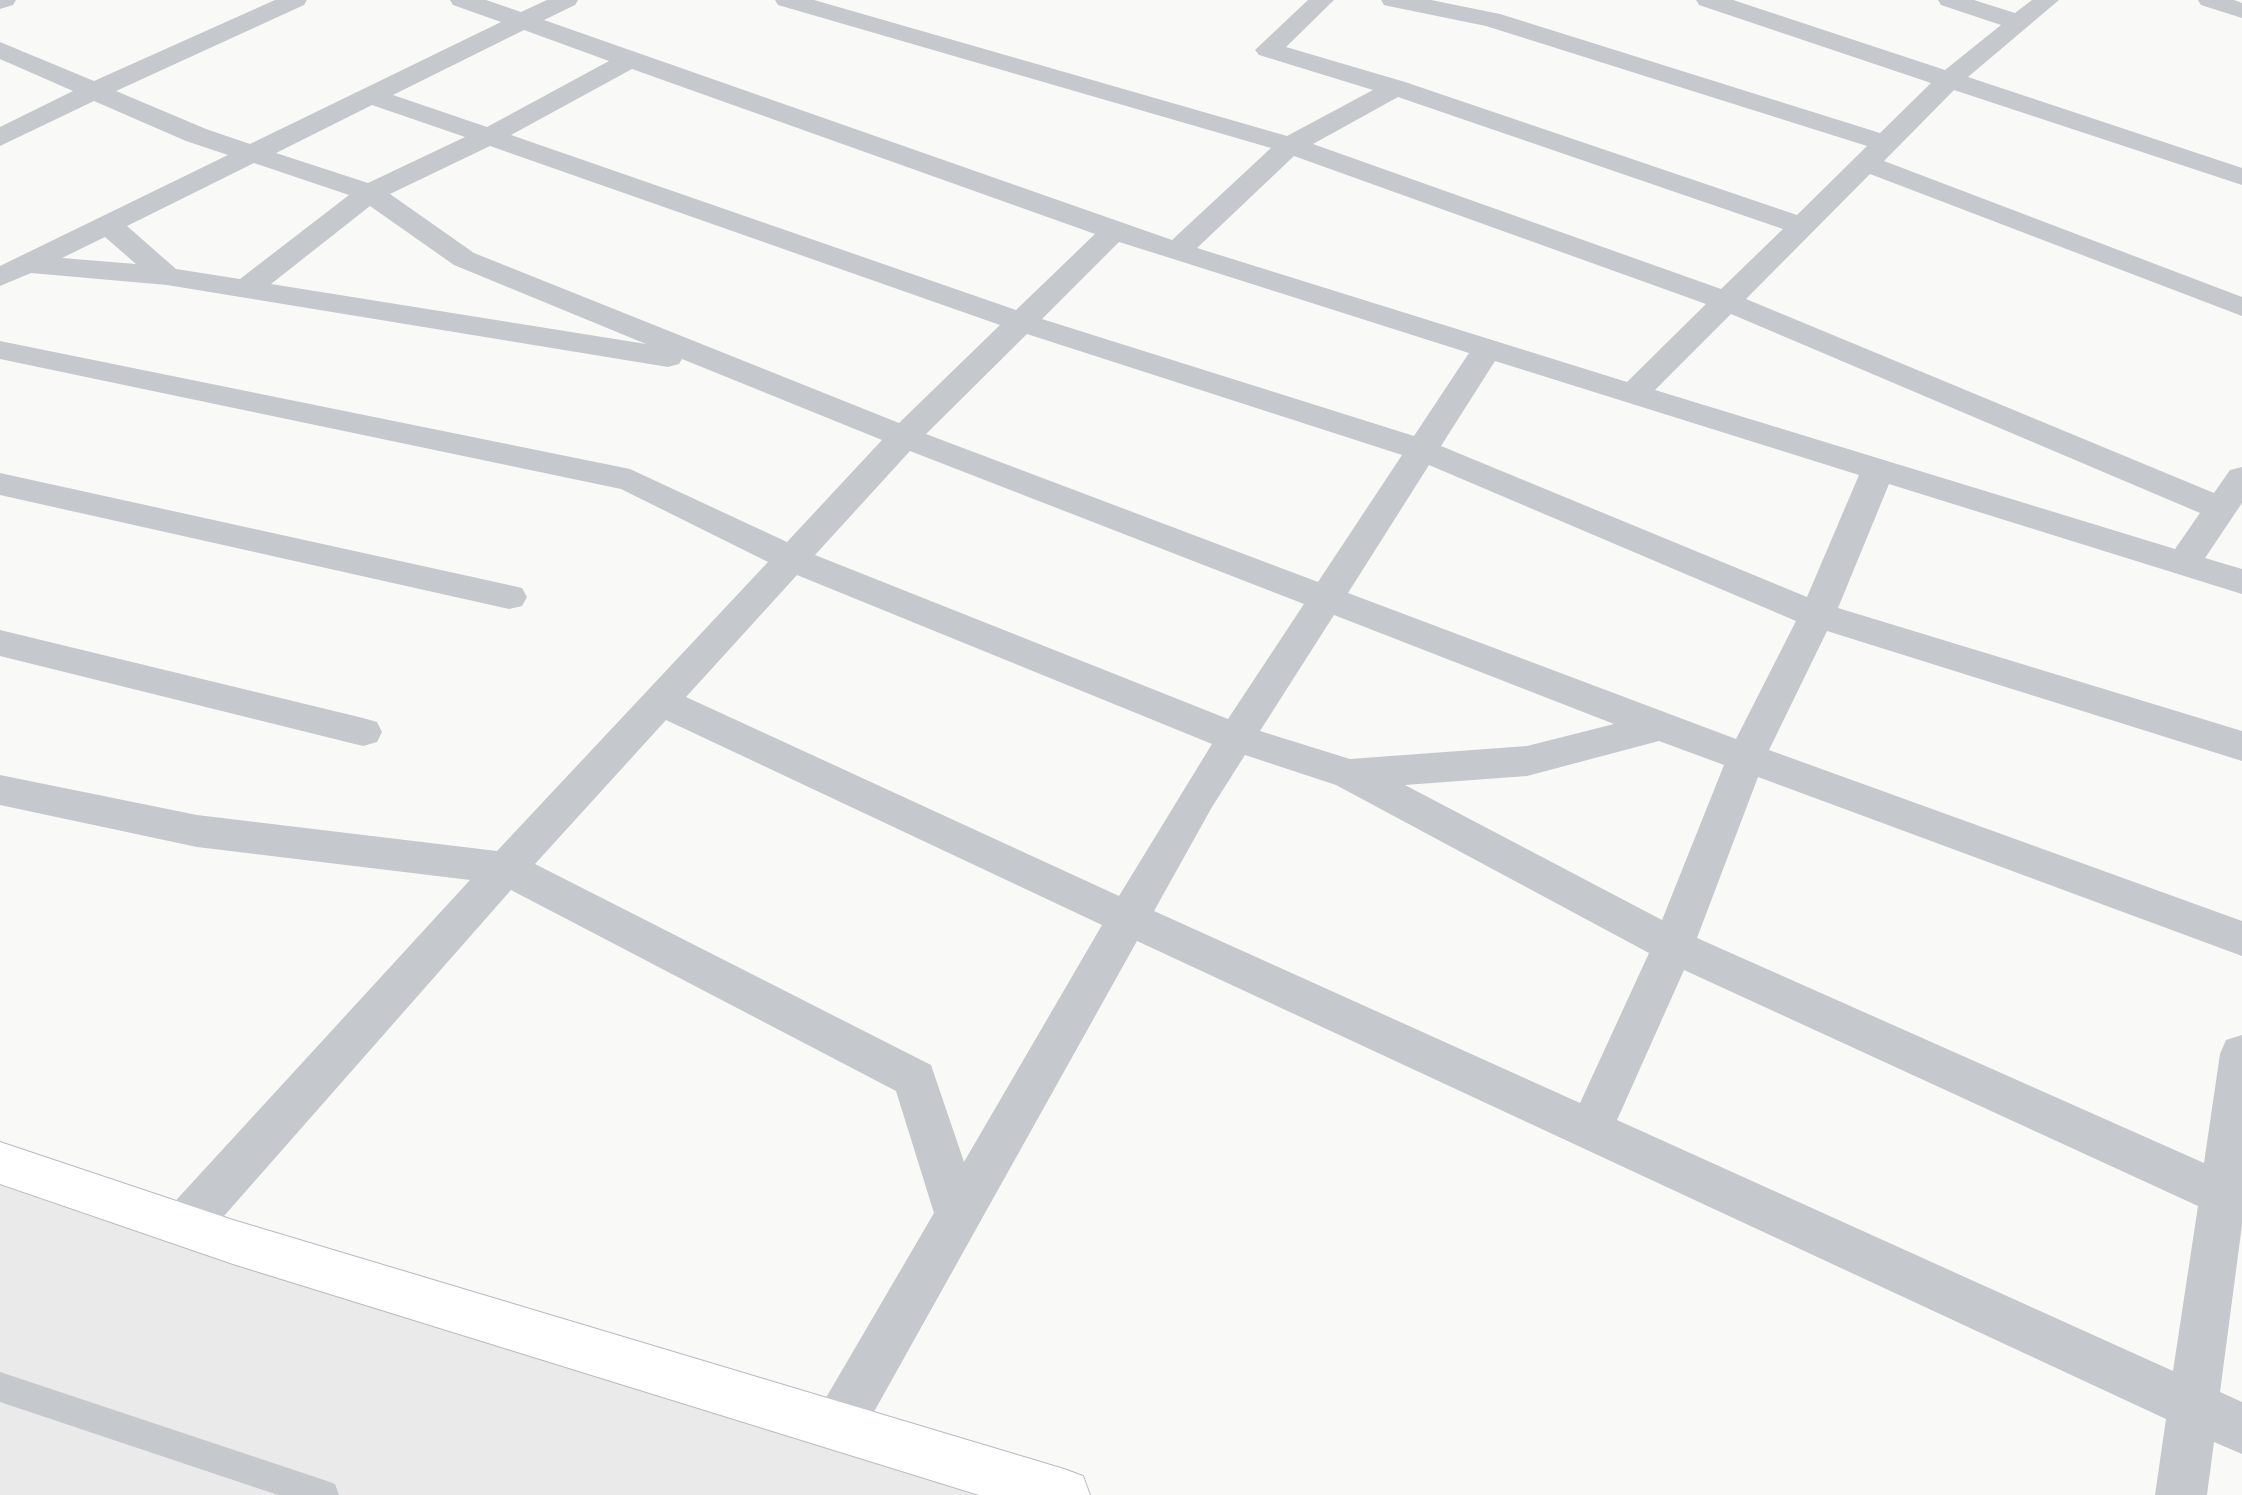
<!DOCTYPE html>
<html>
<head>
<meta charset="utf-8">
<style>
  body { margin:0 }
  canvas { display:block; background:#f9f9f7 }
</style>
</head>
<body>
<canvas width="2242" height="1495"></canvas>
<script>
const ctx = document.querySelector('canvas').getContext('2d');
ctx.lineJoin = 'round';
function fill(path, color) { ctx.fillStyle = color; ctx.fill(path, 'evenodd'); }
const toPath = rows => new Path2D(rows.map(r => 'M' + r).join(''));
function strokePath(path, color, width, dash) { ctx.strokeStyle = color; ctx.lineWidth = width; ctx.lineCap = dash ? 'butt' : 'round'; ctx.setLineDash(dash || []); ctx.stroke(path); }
const built = toPath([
  [0,1163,1064,1495,0,1495]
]);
const lane = toPath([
  [0,1372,324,1480,335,1484,339,1495,278,1495,0,1402,0,1372]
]);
const street = toPath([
  [0,0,16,0,13,5,0,9,0,0],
  [275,0,307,0,304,5,116,91,206,129,250,144,501,22,453,5,450,0,486,0,521,12,547,0,578,0,575,5,544,20,1172,240,1271,148,778,5,775,0,814,0,1287,136,1373,90,1259,55,1255,50,1308,0,1334,0,1286,47,1405,82,1797,215,1867,146,1486,26,1393,7,1384,5,1381,0,1431,0,1500,14,1880,133,1931,83,1699,5,1696,0,1733,0,1945,70,2001,25,1941,5,1938,0,1974,0,2015,13,2032,0,2059,0,1968,77,2242,168,2242,185,1954,90,1884,161,2242,297,2242,316,1870,174,1746,299,2214,493,2230,470,2242,467,2242,503,2205,558,2242,569,2242,594,1889,484,1838,608,2242,731,2242,761,1827,631,1769,750,2242,921,2242,956,1758,777,1697,938,2204,1163,2220,1054,2226,1040,2242,1035,2242,1225,2220,1392,2242,1402,2242,1454,2214,1442,2207,1495,2155,1495,2166,1419,1137,941,856,1444,838,1452,820,1444,812,1426,820,1408,934,1213,896,1091,511,890,202,1241,185,1247,168,1241,161,1225,168,1209,470,880,197,847,0,805,0,775,197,815,497,851,768,562,621,489,0,359,0,341,630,469,787,542,882,440,682,359,679,364,668,367,167,285,31,273,0,286,0,266,228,155,186,141,94,101,0,146,0,127,73,91,0,59,0,42,94,81,275,0],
  [524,30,609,61,487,127,393,95,524,30],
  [632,69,1095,234,1016,310,511,135,632,69],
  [1398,97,1783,229,1721,289,1313,144,1398,97],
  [372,105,465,137,368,183,276,153,372,105],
  [490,146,1000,325,899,423,474,253,390,194,490,146],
  [1294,156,1706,304,1627,382,1197,248,1294,156],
  [254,163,349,195,240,279,176,269,127,226,254,163],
  [370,206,454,265,646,344,271,284,370,206],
  [105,237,136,264,62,258,105,237],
  [1119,242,1167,257,1469,353,1414,436,1042,319,1119,242],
  [1731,314,2200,513,2175,549,1655,390,1731,314],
  [1027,334,1402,455,1318,582,926,434,1027,334],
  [1495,361,1859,475,1807,597,1441,446,1495,361],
  [910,451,1304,604,1228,719,815,555,910,451],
  [1429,465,1796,621,1736,739,1348,593,1429,465],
  [797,575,1212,744,1119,896,686,697,797,575],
  [1334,615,1614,724,1527,746,1350,759,1260,731,1334,615],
  [666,720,1102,925,964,1162,931,1065,535,864,666,720],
  [1659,741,1724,765,1662,920,1405,785,1527,776,1659,741],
  [1245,755,1336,785,1649,953,1580,1103,1154,911,1212,807,1245,755],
  [1684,970,2198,1206,2173,1371,1617,1120,1684,970],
  [2198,0,2234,0,2242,3,2242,18,2201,5,2198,0],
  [0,473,509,585,522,588,527,597,522,606,509,609,0,495,0,473],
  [0,630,363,718,377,722,382,732,377,742,363,746,0,656,0,630]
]);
const secondary = toPath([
  [0,1142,233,1220,1064,1469,1083,1476,1090,1495,979,1495,233,1264,0,1184,0,1142]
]);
fill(built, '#eaeaea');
strokePath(secondary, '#b7bbc1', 2);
fill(lane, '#c5c8cc');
fill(street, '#c5c8cc');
fill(secondary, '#fff');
</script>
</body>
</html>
